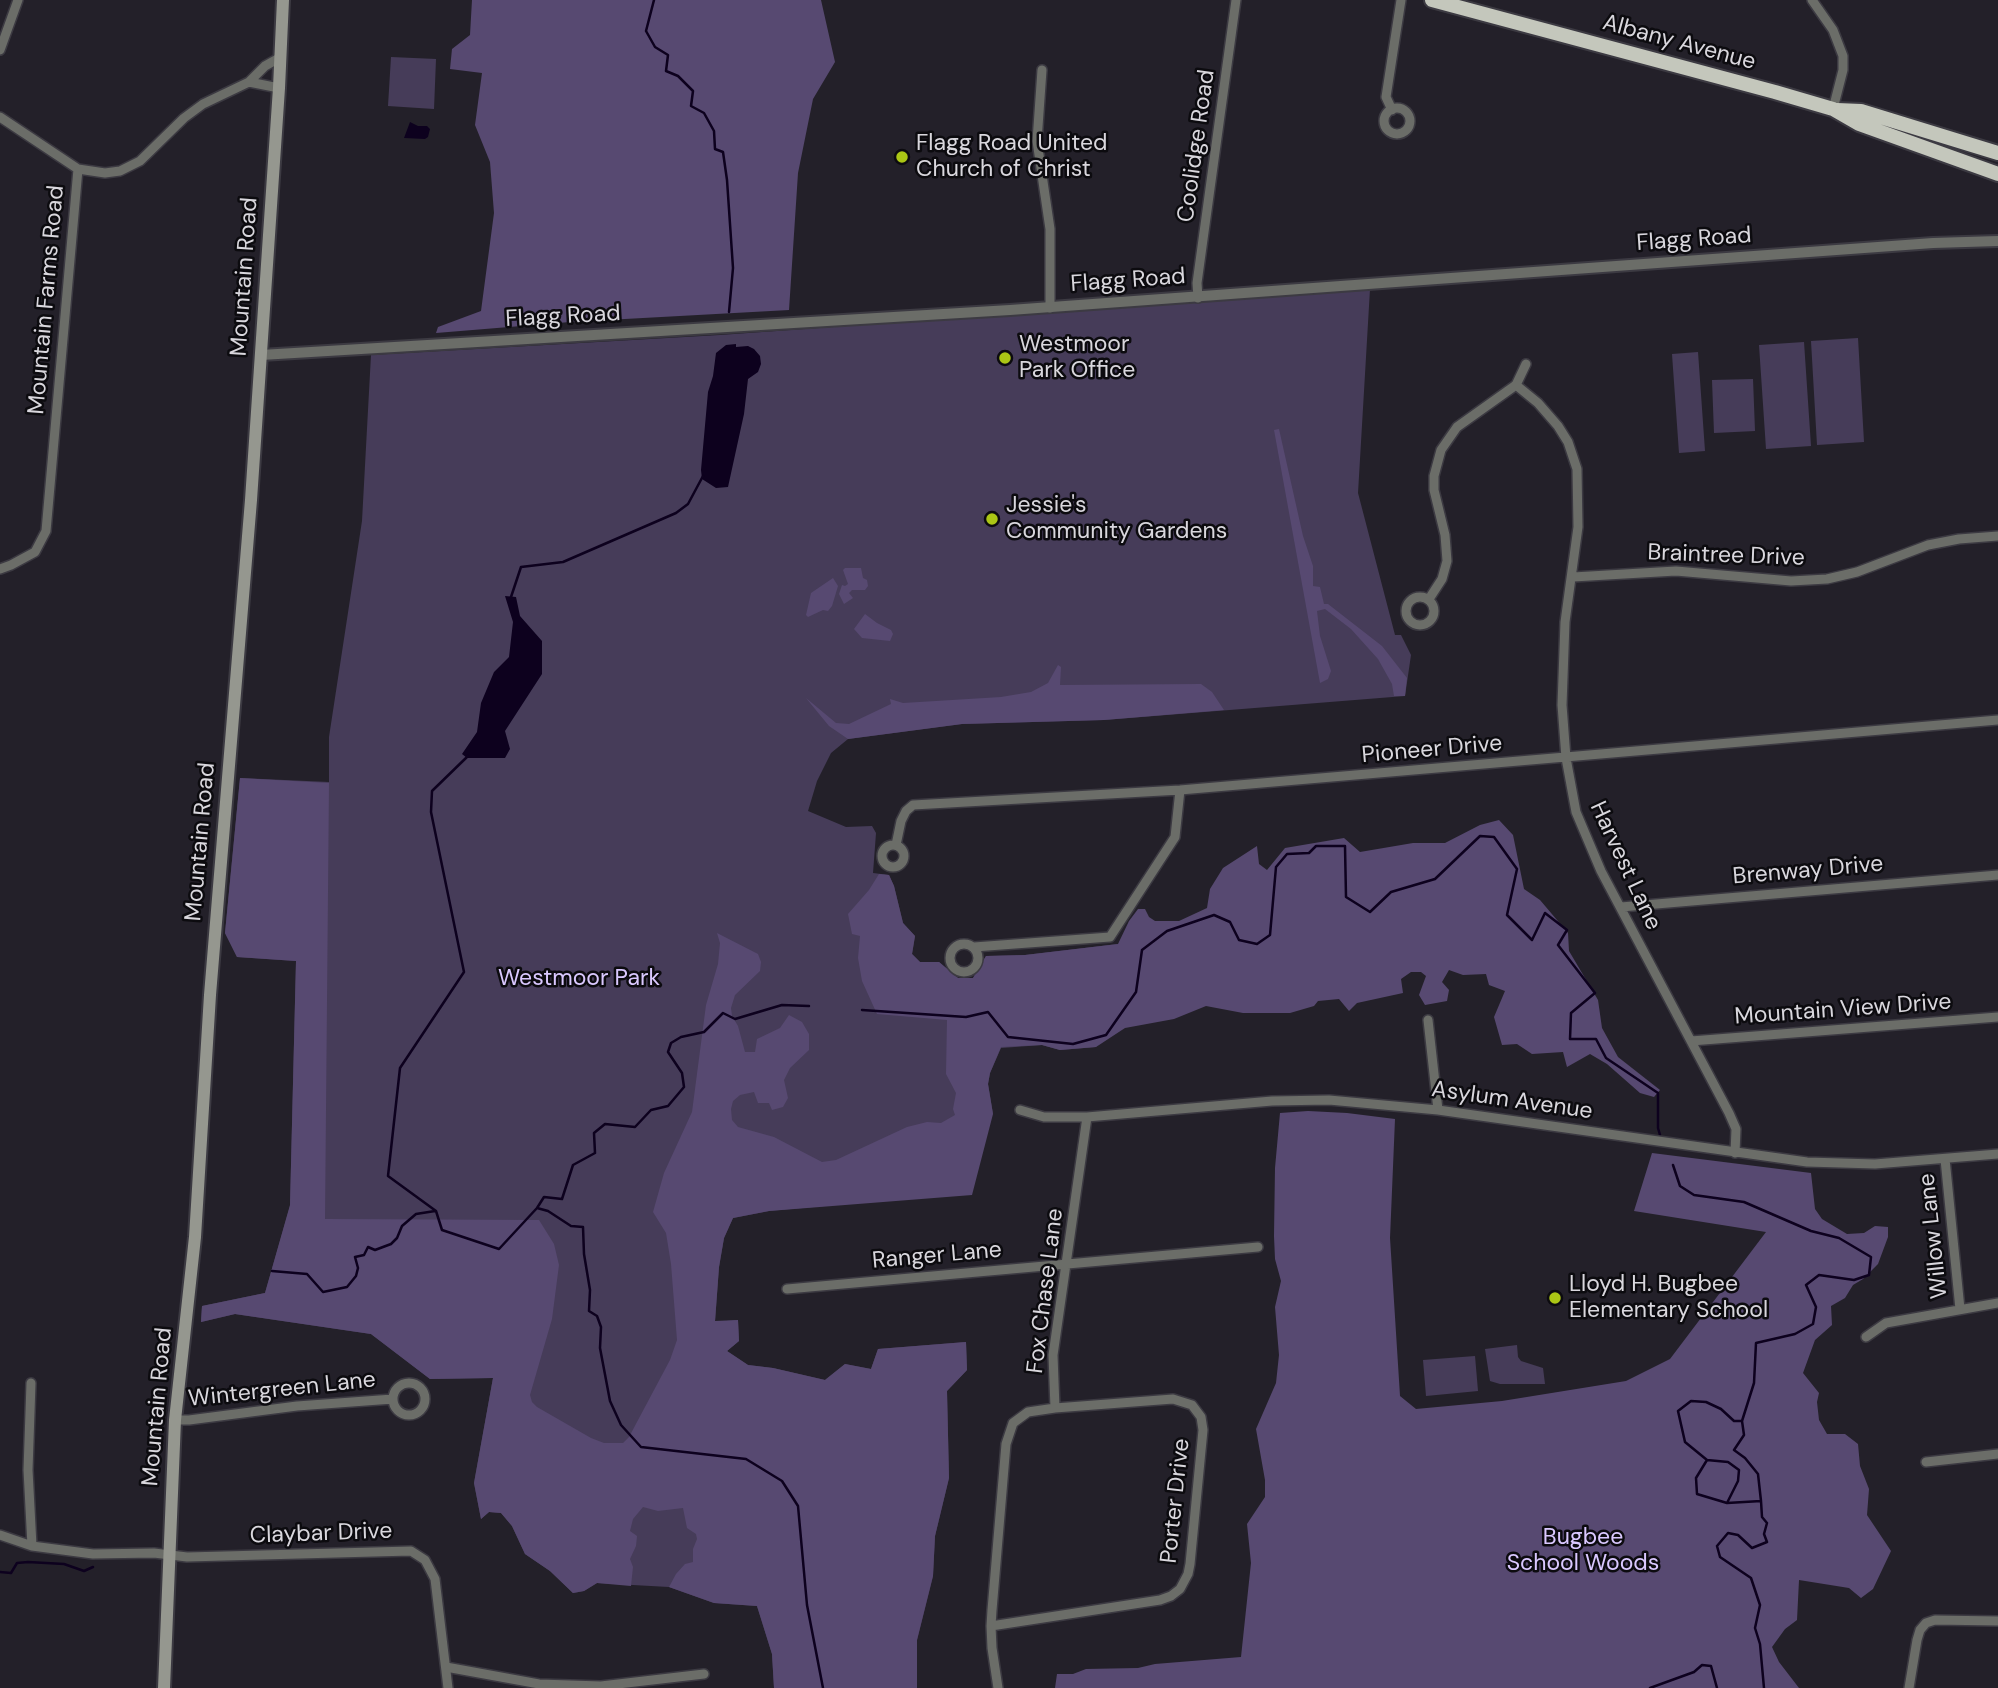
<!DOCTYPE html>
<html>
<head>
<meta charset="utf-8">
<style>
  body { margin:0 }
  canvas { display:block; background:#232029 }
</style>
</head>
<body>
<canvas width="1998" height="1688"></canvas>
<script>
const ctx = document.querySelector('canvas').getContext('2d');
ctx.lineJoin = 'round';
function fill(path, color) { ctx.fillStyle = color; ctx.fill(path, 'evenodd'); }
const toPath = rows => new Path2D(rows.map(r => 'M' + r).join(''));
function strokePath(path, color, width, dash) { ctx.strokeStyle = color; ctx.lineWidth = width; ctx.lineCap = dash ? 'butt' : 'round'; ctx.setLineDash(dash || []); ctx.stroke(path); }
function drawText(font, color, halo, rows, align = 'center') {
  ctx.font = font + ' "DM Sans",sans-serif'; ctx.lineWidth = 5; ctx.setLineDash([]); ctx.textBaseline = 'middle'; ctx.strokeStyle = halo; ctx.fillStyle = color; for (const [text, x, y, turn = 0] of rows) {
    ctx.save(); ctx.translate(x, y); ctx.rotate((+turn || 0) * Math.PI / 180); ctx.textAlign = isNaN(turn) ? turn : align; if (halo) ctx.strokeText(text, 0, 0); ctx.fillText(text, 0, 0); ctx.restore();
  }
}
const green = toPath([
  [391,57,436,59,434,109,388,106],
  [1370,289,1358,493,1395,635,1401,635,1411,655,1405,696,1104,720,962,724,848,739,831,753,817,781,808,811,846,827,872,826,876,833,873,873,889,875,894,886,903,923,915,936,912,954,920,962,939,962,958,978,973,978,986,956,1025,955,1118,944,1096,1047,1060,1050,1042,1045,1001,1048,990,1073,988,1084,993,1114,825,1206,769,1211,733,1218,724,1238,719,1267,715,1322,738,1320,739,1341,727,1351,748,1365,773,1368,825,1380,845,1364,871,1369,878,1349,966,1342,967,1370,947,1391,949,1478,935,1536,933,1576,917,1640,917,1688,774,1688,772,1654,757,1606,714,1603,669,1587,597,1583,584,1591,573,1593,550,1571,525,1554,512,1526,501,1513,489,1512,481,1519,474,1483,493,1378,430,1379,371,1334,235,1314,201,1322,202,1306,265,1293,290,1206,296,961,237,957,225,933,240,778,329,782,329,737,362,521,371,355,720,335],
  [1858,338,1864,442,1817,445,1811,341],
  [1804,342,1811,446,1766,449,1759,345],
  [1698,352,1705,451,1679,453,1672,354],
  [1753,379,1755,431,1714,433,1712,380],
  [1517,1345,1518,1357,1521,1361,1543,1368,1545,1384,1500,1384,1490,1381,1485,1349],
  [1475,1356,1478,1391,1426,1396,1423,1360]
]);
const forest = toPath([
  [472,0,821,0,835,62,813,99,798,173,789,310,570,322,436,333,438,327,481,311,494,213,490,162,475,125,482,73,450,69,452,49,470,35],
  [1279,429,1303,536,1313,566,1313,586,1320,587,1324,604,1328,604,1382,646,1407,678,1405,696,1394,696,1392,684,1378,659,1351,629,1325,609,1317,611,1320,636,1331,671,1328,679,1320,683,1274,430],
  [845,568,861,568,863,578,867,580,868,586,865,590,852,590,849,593,853,598,844,604,839,594,842,585,845,586,848,584,843,570],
  [833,578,838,586,832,606,828,611,823,610,808,617,806,615,811,593],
  [865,614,877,623,891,630,893,634,890,641,862,638,854,629],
  [1058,665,1061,667,1060,685,1201,684,1212,692,1224,710,1104,720,962,724,848,739,829,726,806,698,836,723,849,724,891,704,890,699,903,703,1001,697,1031,692,1048,683],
  [240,778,329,783,325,1219,539,1220,554,1244,559,1265,552,1319,530,1395,532,1402,537,1407,591,1438,604,1443,623,1443,629,1437,670,1360,677,1340,671,1264,666,1233,653,1212,664,1173,692,1112,706,1005,718,964,720,943,717,933,758,954,761,962,760,971,735,995,731,1008,732,1016,738,1026,745,1052,755,1052,757,1039,780,1028,789,1015,802,1022,809,1034,809,1050,790,1068,784,1080,788,1098,783,1107,772,1110,769,1103,758,1103,754,1092,740,1095,733,1101,731,1109,732,1120,738,1127,774,1137,822,1162,836,1160,907,1127,927,1122,941,1123,955,1115,953,1109,956,1093,946,1074,947,1020,877,1014,862,981,858,958,860,936,852,934,848,914,869,890,879,874,889,875,894,886,903,923,915,936,912,954,920,962,939,962,958,978,973,978,986,956,1025,955,1118,944,1129,921,1138,909,1145,909,1149,917,1155,921,1179,921,1207,908,1210,889,1223,868,1257,846,1259,864,1267,870,1285,848,1344,838,1360,852,1413,843,1445,843,1480,825,1499,820,1513,835,1524,889,1540,900,1568,933,1569,951,1598,1000,1602,1028,1618,1057,1660,1090,1654,1097,1640,1093,1607,1064,1590,1054,1567,1067,1563,1052,1532,1054,1517,1044,1502,1045,1494,1017,1505,991,1489,985,1486,974,1463,975,1449,970,1442,982,1449,990,1447,1001,1425,1005,1419,995,1426,976,1421,972,1411,972,1401,979,1403,993,1357,1003,1349,1011,1339,999,1318,1001,1314,1006,1290,1013,1243,1013,1206,1006,1174,1019,1125,1028,1096,1047,1060,1050,1042,1045,1001,1047,990,1073,988,1084,993,1114,972,1195,769,1211,733,1218,724,1238,719,1267,715,1321,738,1320,739,1341,727,1351,748,1365,773,1368,825,1380,845,1364,871,1369,878,1349,966,1342,967,1370,947,1391,949,1478,935,1536,933,1576,917,1640,917,1688,774,1688,772,1654,757,1606,714,1603,669,1587,676,1574,685,1564,693,1562,693,1549,697,1539,696,1534,687,1528,683,1508,658,1511,643,1507,633,1519,630,1531,637,1536,636,1546,630,1559,633,1567,631,1586,597,1583,584,1591,573,1593,550,1571,525,1554,512,1526,501,1513,489,1512,481,1519,474,1483,493,1378,430,1379,371,1334,235,1314,201,1322,202,1306,265,1293,290,1205,296,961,237,957,225,933],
  [1308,1111,1347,1113,1395,1119,1390,1238,1400,1396,1416,1409,1502,1401,1626,1381,1670,1359,1766,1232,1634,1211,1652,1153,1811,1173,1815,1209,1822,1219,1847,1234,1864,1233,1875,1226,1888,1227,1888,1237,1878,1264,1863,1279,1853,1285,1845,1298,1831,1306,1832,1325,1815,1340,1803,1373,1819,1393,1817,1402,1819,1420,1827,1434,1845,1434,1858,1444,1860,1466,1869,1489,1867,1515,1891,1551,1873,1589,1861,1598,1849,1588,1799,1580,1797,1620,1785,1629,1772,1647,1779,1662,1799,1688,1055,1688,1057,1674,1073,1674,1086,1669,1138,1668,1155,1664,1241,1657,1251,1563,1247,1524,1265,1497,1265,1480,1256,1429,1276,1383,1279,1355,1275,1307,1281,1281,1275,1259,1274,1236,1275,1168,1280,1113]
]);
const water = toPath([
  [410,122,418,126,427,126,430,129,428,137,425,139,404,138],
  [736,344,736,347,748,346,754,349,760,356,761,364,758,372,748,379,744,414,728,487,716,488,702,479,701,470,708,392,713,376,716,353,726,345],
  [505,596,516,597,520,616,542,641,542,674,505,731,510,749,505,758,467,758,462,754,477,732,481,703,494,672,509,657,513,622]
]);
const stream = toPath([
  [654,0,646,31,655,47,668,55,666,71,678,76,693,91,691,106,704,113,714,131,715,149,723,152,727,180,733,268,729,312],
  [511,597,521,567,563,562,676,513,688,504,703,476],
  [468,756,432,791,431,812,464,972,400,1068,388,1176,436,1211,442,1230,499,1249,537,1208,544,1197,562,1199,573,1165,595,1153,594,1133,605,1124,635,1127,651,1110,668,1106,684,1087,682,1073,668,1052,671,1043,681,1037,704,1032,723,1013,735,1019,782,1005,809,1006],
  [862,1010,966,1017,988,1012,1008,1037,1073,1044,1106,1035,1136,992,1142,950,1167,931,1214,915,1230,922,1239,940,1257,944,1270,935,1276,867,1287,854,1309,853,1316,846,1345,846,1346,897,1370,912,1391,892,1435,879,1480,836,1494,837,1517,869,1507,915,1532,940,1545,913,1567,930,1558,945,1595,993,1571,1013,1570,1039,1596,1039,1606,1058,1658,1093,1658,1128,1660,1135],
  [1673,1165,1680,1186,1694,1195,1744,1202,1811,1231,1839,1238,1871,1257,1869,1275,1854,1280,1819,1275,1806,1285,1816,1307,1813,1324,1795,1334,1756,1343,1754,1383,1742,1421,1734,1421,1721,1409,1706,1402,1691,1401,1678,1411,1685,1442,1707,1460,1696,1478,1697,1494,1727,1503,1761,1501,1762,1517,1767,1523,1764,1534,1767,1542,1752,1548,1738,1535,1728,1533,1717,1546,1720,1557,1751,1578,1760,1605,1755,1628,1760,1644,1764,1688],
  [537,1208,548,1211,571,1226,583,1227,584,1254,590,1290,589,1311,597,1316,601,1327,600,1348,610,1401,621,1425,641,1447,746,1459,782,1481,798,1506,807,1605,823,1688],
  [272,1271,307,1274,323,1292,347,1287,356,1276,358,1268,355,1257,364,1255,368,1247,375,1250,391,1244,397,1238,402,1226,416,1214,435,1211],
  [1742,1421,1744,1435,1734,1450,1745,1458,1758,1474,1761,1501],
  [1707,1460,1728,1462,1739,1470,1738,1481,1727,1503],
  [0,1572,11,1573,17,1563,28,1562,64,1564,84,1571,93,1567],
  [1650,1688,1694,1672,1702,1665,1711,1666,1717,1688]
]);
const minor = toPath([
  [1812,0,1833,30,1843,56,1843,70,1833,109],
  [0,50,18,0],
  [1042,70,1037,141,1050,229,1050,308],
  [249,82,279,88],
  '1384 121a13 13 0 1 1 26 0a13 13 0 1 1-26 0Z',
  [1392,110,1386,97,1401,0],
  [0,117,78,169,105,173,120,171,140,161,184,118,203,104,249,82,265,66,281,57],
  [1198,298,1197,283,1236,0],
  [1516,385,1538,403,1558,426,1568,442,1577,469,1578,527,1565,622,1562,705,1566,758,1576,812,1601,871,1729,1113,1736,1129,1735,1153],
  [0,569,11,565,35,552,46,531,78,169],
  [1573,577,1676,571,1791,581,1827,579,1857,572,1928,545,1959,539,1998,536],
  '1406 611a14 14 0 1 1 28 0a14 14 0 1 1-28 0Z',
  [1429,599,1442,579,1447,561,1445,535,1434,490,1434,476,1441,450,1457,427,1516,385,1526,364],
  '882 856a11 11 0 1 1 22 0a11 11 0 1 1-22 0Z',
  [896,845,901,821,906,811,913,805,1180,790,1998,720],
  [1621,907,1998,875],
  '950 958a14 14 0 1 1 28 0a14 14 0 1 1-28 0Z',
  [974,947,1110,937,1175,837,1180,790],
  [1428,1020,1438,1110],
  [1691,1041,1998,1017],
  [1020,1110,1044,1117,1087,1117,1272,1101,1329,1100,1438,1110,1807,1162,1875,1164,1998,1154],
  [1945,1159,1960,1309],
  [787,1289,1258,1247],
  [1866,1337,1886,1323,1998,1303],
  [31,1383,28,1470,32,1546],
  '393 1399a16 16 0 1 1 32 0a16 16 0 1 1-32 0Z',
  [1055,1408,1053,1355,1087,1117],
  [175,1420,189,1420,297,1406,393,1399],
  [1926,1462,1998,1454],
  [0,1535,32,1546,93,1554,154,1553,187,1557,411,1551,425,1560,435,1579,448,1688],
  [991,1626,1160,1600,1171,1596,1180,1589,1188,1574,1190,1564,1203,1430,1201,1417,1192,1405,1173,1399,1055,1408,1028,1412,1013,1423,1006,1444,992,1610,991,1626,992,1648,998,1688],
  [446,1667,539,1684,601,1686,704,1674],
  [1909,1688,1917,1640,1920,1630,1926,1623,1935,1620,1998,1621]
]);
const tertiary = toPath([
  [261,355,1010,310,1933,243,1998,241]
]);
const secondary = toPath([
  [164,1688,175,1420,195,1237,210,995,251,500,279,88,283,0]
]);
const trunk = toPath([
  [1432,0,1775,92,1833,109,1859,124,1998,174],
  [1837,110,1861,111,1998,153]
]);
const markers = [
  [902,157,7,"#abc615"],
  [1005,358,7,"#abc615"],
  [992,519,7,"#abc615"],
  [1555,1298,7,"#abc615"]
];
const streetNames = [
  ["Albany Avenue",1679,43,15],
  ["Coolidge Road",1197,146,-82],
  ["Flagg Road",1694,240,-4],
  ["Mountain Road",245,277,-86],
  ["Flagg Road",1128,281,-4],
  ["Mountain Farms Road",47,300,-85],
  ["Flagg Road",563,317,-3],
  ["Braintree Drive",1726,556,2],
  ["Pioneer Drive",1432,750,-5],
  ["Mountain Road",201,842,-85],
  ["Harvest Lane",1625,866,65],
  ["Brenway Drive",1808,871,-5],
  ["Mountain View Drive",1843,1010,-4],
  ["Asylum Avenue",1512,1101,8],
  ["Willow Lane",1934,1236,-96],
  ["Ranger Lane",937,1256,-5],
  ["Fox Chase Lane",1046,1291,-83],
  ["Wintergreen Lane",282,1390,-6],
  ["Mountain Road",158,1407,-85],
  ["Porter Drive",1176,1501,-84],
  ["Claybar Drive",321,1534,-2]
];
const poiNames = [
  ["Flagg Road United",916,144],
  ["Church of Christ",916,170],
  ["Westmoor",1019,345],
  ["Park Office",1019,371],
  ["Jessie's",1006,506],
  ["Community Gardens",1006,532],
  ["Lloyd H. Bugbee",1569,1285],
  ["Elementary School",1569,1311]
];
const parkNames = [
  ["Westmoor Park",579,979],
  ["Bugbee",1583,1538],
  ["School Woods",1583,1564]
];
fill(green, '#463c59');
fill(forest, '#574971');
fill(water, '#0d011e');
strokePath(stream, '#0d011e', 2.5);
strokePath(minor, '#3c3a42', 12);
strokePath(tertiary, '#3c3a42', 14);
strokePath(secondary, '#3c3a42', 16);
strokePath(trunk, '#3c3a42', 18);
strokePath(minor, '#6b6d68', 9);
strokePath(tertiary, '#6b6d68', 10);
strokePath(secondary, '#95978f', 12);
strokePath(trunk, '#c4c7bc', 14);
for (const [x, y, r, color] of markers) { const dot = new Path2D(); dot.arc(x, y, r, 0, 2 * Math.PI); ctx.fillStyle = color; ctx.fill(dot); strokePath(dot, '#0c0b0f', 2.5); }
drawText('23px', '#d9d7dd', '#0c0b0f', streetNames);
drawText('23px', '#d9d7dd', '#0c0b0f', poiNames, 'left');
drawText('23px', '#dac8ff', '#0c0b0f', parkNames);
</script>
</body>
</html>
